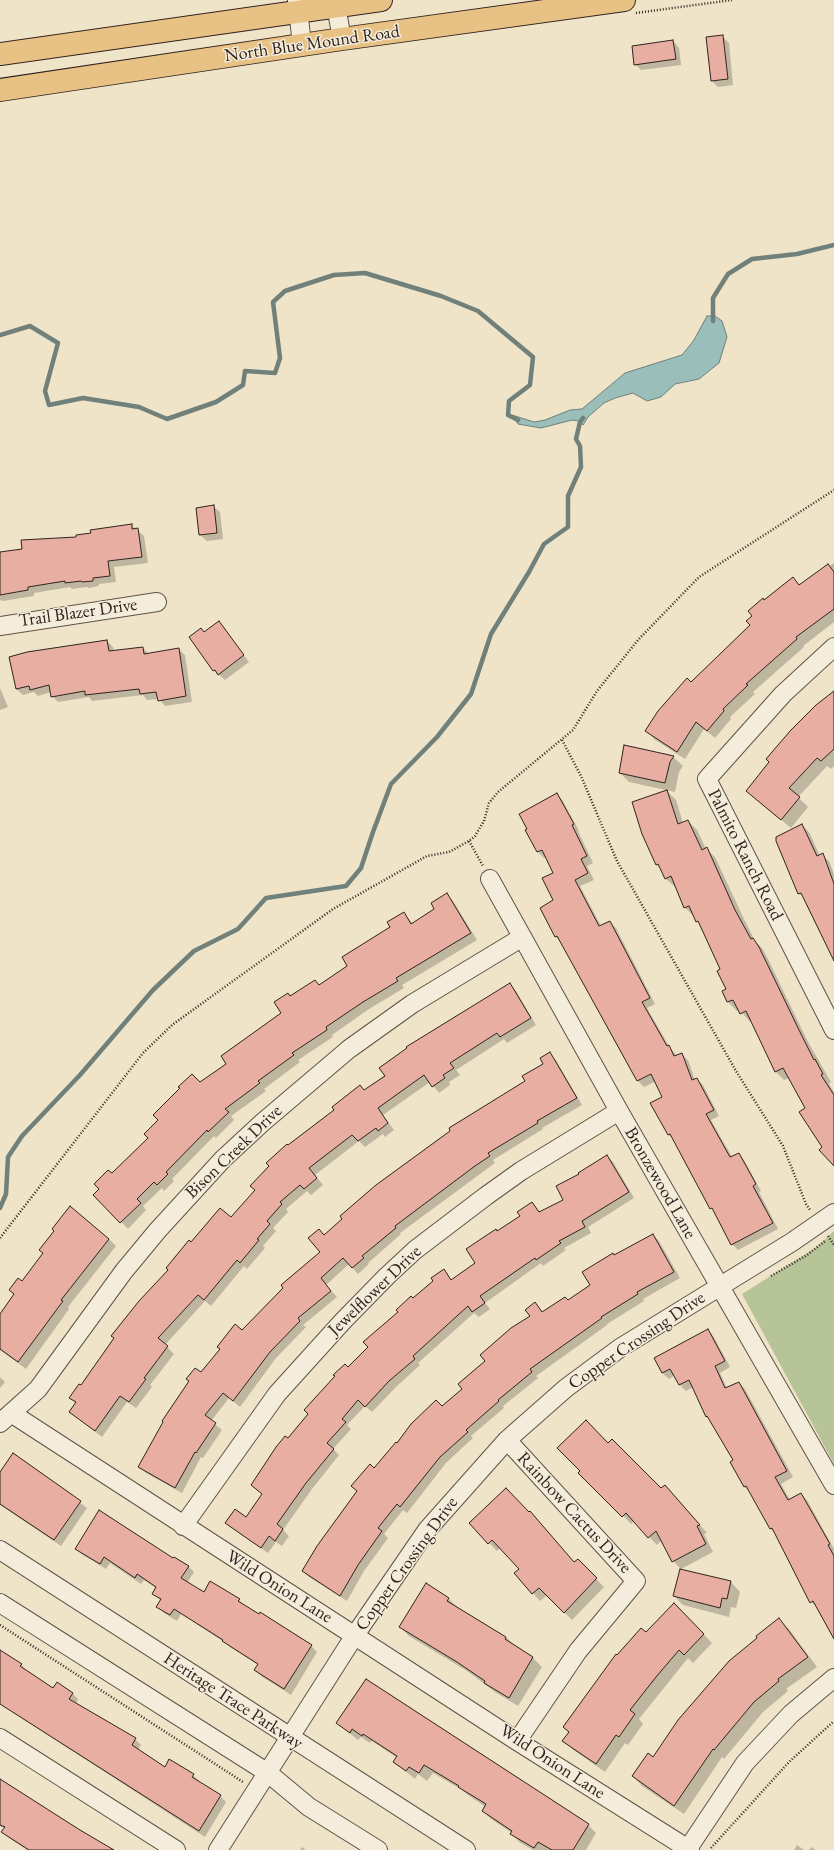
<!DOCTYPE html>
<html>
<head>
<meta charset="utf-8">
<style>
  body { margin:0 }
  canvas { display:block; background:#efe3c8 }
</style>
</head>
<body>
<canvas width="834" height="1850"></canvas>
<script>
const ctx = document.querySelector('canvas').getContext('2d');
ctx.lineJoin = 'round';
function fill(path, color) { ctx.fillStyle = color; ctx.fill(path, 'evenodd'); }
const toPath = rows => new Path2D(rows.map(r => 'M' + r).join(''));
function strokePath(path, color, width, dash) { ctx.strokeStyle = color; ctx.lineWidth = width; ctx.lineCap = dash ? 'butt' : 'round'; ctx.setLineDash(dash || []); ctx.stroke(path); }
function drawText(font, color, halo, rows, align = 'center') {
  ctx.font = font + ' "EB Garamond",serif'; ctx.lineWidth = 3; ctx.setLineDash([]); ctx.textBaseline = 'middle'; ctx.strokeStyle = halo; ctx.fillStyle = color; for (const [text, x, y, turn = 0] of rows) {
    ctx.save(); ctx.translate(x, y); ctx.rotate((+turn || 0) * Math.PI / 180); ctx.textAlign = isNaN(turn) ? turn : align; if (halo) ctx.strokeText(text, 0, 0); ctx.fillText(text, 0, 0); ctx.restore();
  }
}
const green = toPath([
  [834,1231,834,1464,742,1294,817,1247]
]);
const water = toPath([
  [707,316,715,316,722,321,727,337,719,363,699,379,675,384,661,397,647,401,633,393,615,398,604,403,588,417,583,425,578,421,572,420,541,428,518,424,512,415,534,422,545,420,570,410,582,409,625,373,682,355,694,340,707,316]
]);
const shadow = toPath([
  [723,37,729,43,733,85,718,87,712,81],
  [673,41,679,48,681,65,641,70,635,64],
  [213,506,220,512,223,539,207,541,200,535],
  [131,525,144,536,148,563,114,567,116,582,99,584,99,586,89,588,87,587,72,589,70,587,34,593,34,596,3,601,0,600,0,559],
  [834,563,834,622,803,646,804,647,753,692,755,694,730,717,731,719,715,738,704,729,685,759,654,739,647,731,691,683,751,625,753,616,764,601,793,578,800,585],
  [219,622,249,662,225,680,213,670,205,633],
  [107,641,113,647,114,652,143,648,149,654,178,649,185,655,192,702,165,706,159,699,147,700,143,695,92,701,89,697,58,702,52,696,51,692,38,696,34,692,23,695,16,689,27,652],
  [0,688,8,707,0,710],
  [834,692,834,766,831,769,827,766,798,797,808,807,791,828,747,791],
  [673,757,683,766,679,772,675,792,629,782,620,773],
  [667,791,676,800,683,823,688,821,697,830,706,849,715,857,744,919,755,941,762,948,767,957,807,1040,831,1082,829,1084,834,1092,834,1165,823,1147,806,1108,789,1078,784,1080,776,1072,752,1021,750,1022,739,1009,737,1011,728,1002,723,992,728,990,722,970,701,926,694,916,685,908,676,887,675,887,666,879,662,870,657,865,643,834],
  [557,794,563,801,579,831,578,831,593,863,587,866,594,880,580,886,601,926,610,922,616,928,655,1004,647,1008,669,1046,677,1056,681,1054,688,1060,695,1080,697,1079,703,1085,719,1116,711,1120,732,1157,738,1154,744,1160,761,1191,759,1192,778,1229,738,1250,732,1244,674,1140,668,1134,664,1097,656,1081,644,1087,638,1081,562,943,556,937,541,908,554,901,555,874,546,857,544,858,538,852,526,830],
  [802,825,809,832,820,856,822,855,829,861,834,874,834,957,806,899,799,893],
  [447,895,453,901,477,940,402,985,404,988,369,1009,332,1035,333,1037,298,1060,300,1062,264,1089,266,1091,231,1116,234,1120,216,1138,214,1136,172,1179,174,1181,164,1191,162,1188,143,1206,146,1210,128,1229,95,1195,112,1174,150,1138,200,1084,227,1064,282,1013,290,997,320,986,349,967,391,928,404,913,413,924,436,910],
  [509,984,516,991,536,1025,507,1043,504,1039,456,1070,460,1075,449,1082,450,1085,439,1093,430,1082,383,1115,394,1130,385,1137,383,1134,365,1147,359,1141,315,1175,323,1185,311,1195,307,1191,286,1209,288,1212,273,1228,276,1231,263,1246,265,1248,247,1269,244,1266,211,1306,205,1301,165,1345,174,1354,150,1385,152,1387,136,1408,127,1402,102,1437,70,1412,76,1404,71,1398,81,1387,169,1270,191,1244,231,1218,256,1190,288,1146],
  [550,1054,556,1060,582,1105,542,1128,543,1129,493,1160,495,1163,400,1233,401,1234,368,1263,369,1264,358,1274,349,1264,326,1285,337,1297,303,1325,306,1327,276,1358,240,1407,229,1398,211,1421,222,1430,203,1458,201,1457,182,1493,146,1473,139,1467,201,1374,322,1252,324,1236,526,1082,545,1064],
  [607,1156,613,1162,634,1198,588,1227,591,1233,564,1248,566,1250,543,1266,541,1263,485,1303,490,1309,479,1317,474,1313,418,1363,420,1365,396,1387,372,1412,365,1406,347,1425,351,1429,333,1449,339,1455,312,1489,283,1530,289,1536,282,1546,276,1542,268,1553,233,1529,226,1523,247,1518,263,1495,252,1485,348,1368,413,1300,444,1271,452,1280,477,1263,498,1232,521,1216,532,1203,541,1213,564,1200,580,1174],
  [653,1235,659,1241,680,1278,643,1299,644,1301,607,1324,607,1325,536,1376,538,1378,503,1406,504,1408,471,1436,473,1438,446,1463,407,1513,403,1510,384,1534,388,1538,364,1571,347,1601,309,1577,303,1571,375,1469,397,1445,463,1389,487,1361,531,1316,535,1304,544,1313,568,1301,591,1285,615,1256],
  [109,1239,116,1246,68,1307,69,1309,26,1369,0,1350,0,1315,15,1295,10,1290,22,1282],
  [708,1330,714,1337,730,1367,720,1373,727,1388,739,1383,745,1389,793,1477,781,1484,790,1500,801,1494,807,1500,834,1549,834,1636,818,1608,811,1602,775,1533,771,1529,751,1493,745,1487,732,1462,735,1461,711,1421,707,1416,693,1387,686,1391,680,1385,675,1375,669,1379,662,1373],
  [0,1377,5,1382,0,1388],
  [608,1444,661,1490,673,1494,707,1533,704,1534,713,1552,681,1569,673,1561,662,1540,657,1545,634,1521,631,1524,559,1448],
  [13,1454,42,1473,87,1508,61,1546,0,1505,0,1474],
  [530,1513,575,1563,578,1561,604,1587,572,1620,547,1595,540,1601,533,1593,520,1569,500,1548,497,1551,470,1523],
  [76,1549,174,1559,188,1566,194,1572,187,1583,204,1593,239,1600,245,1606,311,1646,317,1652,291,1695,261,1676,255,1670,258,1665,230,1647,224,1642,181,1614,177,1621,164,1613,158,1607,161,1601,153,1593,156,1588,144,1580,141,1584,110,1563,106,1569,83,1555],
  [680,1570,731,1582,740,1592,736,1608,731,1607,729,1617,683,1605,674,1596],
  [426,1584,449,1599,458,1608,506,1637,515,1646,533,1658,542,1667,518,1706,495,1692,467,1671,409,1636,400,1627],
  [674,1604,712,1643,693,1663,688,1658,639,1719,643,1724,628,1745,625,1743,605,1772,572,1749,564,1740,569,1733,564,1727,618,1657,646,1633],
  [779,1620,789,1629,817,1667,786,1689,788,1691,763,1712,724,1759,722,1757,684,1814,642,1786,633,1776,653,1758,759,1638],
  [0,1651,21,1664,27,1672,54,1689,72,1693,78,1699,76,1704,135,1739,141,1745,138,1750,165,1768,193,1775,199,1781,198,1782,220,1796,226,1802,205,1837,0,1704],
  [337,1723,588,1825,596,1833,586,1850,533,1850,519,1842,512,1833,491,1819,483,1811,486,1807,468,1795,462,1790,433,1773,427,1781,418,1774,415,1779,394,1762,397,1758,372,1741,370,1743,361,1737,358,1740],
  [0,1780,112,1850,27,1850,9,1838,3,1832,5,1829,0,1826],
  [797,1845,804,1850,794,1850],
  [302,1847,306,1850,300,1850],
  [811,1847,816,1850,809,1850]
]);
const stream = toPath([
  [713,321,713,298,728,274,752,259,797,254,834,245],
  [0,335,30,326,58,343,45,391,49,405,83,398,139,407,167,419,216,402,243,385,245,371,275,373,280,358,273,302,285,291,334,275,365,273,441,296,478,311,533,357,530,385,509,401,508,415,518,420],
  [0,1208,6,1194,8,1157,22,1136,80,1075,153,990,194,951,238,929,266,898,346,886,361,868,373,832,391,784,437,737,471,694,491,634,529,572,544,544,568,527,568,496,581,467,580,446,576,439,580,422,583,418]
]);
const building = toPath([
  [723,35,728,79,711,81,706,37,723,35],
  [673,40,676,59,634,65,632,46,673,40],
  [214,505,217,533,199,535,196,508,214,505],
  [132,524,132,529,138,528,142,557,108,561,110,576,93,578,93,581,82,582,81,581,65,583,65,581,28,587,28,590,0,595,0,552,22,549,21,540,76,537,76,535,91,533,90,530,132,524],
  [828,564,834,572,834,609,796,637,797,639,746,684,748,685,723,709,724,711,707,731,696,722,677,752,645,731,658,711,687,678,691,682,750,625,746,621,752,616,748,611,763,598,764,600,793,577,799,585,828,564],
  [219,621,244,655,218,675,215,670,213,671,189,637,201,628,204,632,219,621],
  [107,640,109,651,143,647,144,654,179,648,186,696,158,701,156,692,140,694,139,689,85,695,85,691,51,697,49,685,30,690,29,686,16,689,9,657,27,652,107,640],
  [834,691,834,749,821,761,817,758,789,788,800,797,781,820,746,791,769,762,766,759,791,730,816,705,834,691],
  [624,745,674,756,670,762,665,783,619,773,624,745],
  [667,790,678,824,688,820,702,850,707,847,735,910,751,939,753,938,759,947,799,1030,814,1060,815,1059,823,1074,821,1075,834,1095,834,1166,819,1150,822,1147,799,1112,805,1108,783,1068,775,1072,746,1011,740,1014,733,1000,727,1002,722,991,726,989,717,971,720,969,698,921,696,922,689,906,684,908,671,876,665,879,658,864,656,865,642,834,632,802,667,790],
  [557,793,574,824,572,825,587,856,581,859,588,873,575,880,599,926,610,921,650,998,642,1002,667,1046,669,1045,674,1056,682,1053,692,1080,697,1078,714,1110,706,1114,730,1157,739,1153,756,1184,753,1186,773,1223,731,1245,712,1208,710,1209,670,1134,668,1135,650,1103,662,1097,651,1074,637,1081,557,936,555,937,540,908,553,900,542,878,553,873,542,850,537,852,525,830,527,829,519,814,557,793],
  [802,824,817,856,823,853,834,884,834,961,801,893,798,894,776,841,776,837,802,824],
  [447,893,471,933,396,978,398,981,363,1002,326,1027,327,1030,292,1053,294,1055,258,1081,260,1083,225,1109,229,1112,208,1132,207,1130,166,1172,168,1174,157,1185,154,1182,137,1199,141,1203,120,1223,93,1195,99,1189,94,1184,108,1170,112,1173,148,1138,144,1134,158,1120,153,1115,180,1088,178,1087,192,1074,200,1082,226,1064,221,1056,281,1013,274,1002,288,993,290,996,315,980,319,985,347,966,342,957,390,927,387,922,404,912,411,924,434,909,431,903,447,893],
  [510,983,531,1018,500,1037,497,1033,450,1063,454,1068,443,1075,445,1078,432,1087,424,1075,378,1108,388,1123,378,1131,376,1128,358,1141,352,1135,309,1168,317,1178,304,1189,300,1185,280,1202,282,1204,267,1221,270,1224,257,1239,259,1240,240,1263,237,1260,204,1300,198,1295,158,1338,168,1346,144,1378,146,1379,129,1402,120,1396,95,1431,69,1412,76,1402,69,1398,79,1384,81,1385,114,1338,111,1336,139,1301,168,1270,166,1268,189,1240,191,1242,220,1208,231,1217,255,1190,250,1186,269,1166,266,1163,287,1144,288,1145,334,1110,332,1107,360,1085,364,1090,385,1076,379,1068,407,1048,406,1047,510,983],
  [550,1052,577,1098,537,1121,538,1123,488,1153,490,1156,475,1166,395,1226,396,1228,362,1256,364,1258,352,1268,343,1258,321,1278,331,1291,298,1318,300,1321,270,1352,233,1401,223,1393,205,1415,216,1423,196,1453,195,1452,175,1488,138,1467,163,1422,162,1421,189,1381,186,1379,195,1368,201,1372,220,1349,217,1347,235,1324,242,1330,283,1288,281,1285,320,1252,308,1238,319,1229,324,1235,342,1219,340,1216,376,1185,450,1131,449,1128,525,1081,522,1076,543,1064,540,1058,550,1052],
  [607,1155,629,1192,582,1221,585,1227,559,1241,561,1243,536,1260,535,1258,480,1296,485,1303,472,1312,468,1306,413,1356,415,1359,389,1381,365,1407,358,1400,342,1419,346,1422,327,1443,334,1449,306,1483,277,1524,283,1529,275,1541,269,1536,261,1548,225,1523,235,1509,246,1517,262,1494,251,1485,276,1447,285,1436,288,1438,308,1414,304,1410,335,1376,333,1375,345,1364,348,1367,368,1347,363,1342,398,1312,396,1310,411,1296,413,1298,433,1281,431,1278,444,1269,451,1280,475,1263,466,1249,496,1229,497,1231,520,1216,517,1212,532,1202,539,1212,563,1200,556,1186,579,1174,578,1173,607,1155],
  [70,1206,109,1239,61,1300,63,1301,18,1362,0,1349,0,1314,14,1294,9,1290,18,1278,22,1281,43,1253,39,1250,54,1231,52,1229,70,1206],
  [653,1234,674,1272,637,1292,638,1294,601,1317,602,1318,530,1369,532,1372,498,1400,499,1401,466,1430,468,1432,440,1457,400,1507,397,1504,378,1528,382,1531,358,1565,340,1596,302,1571,317,1546,357,1491,351,1486,370,1464,374,1468,396,1442,397,1443,411,1424,436,1400,442,1406,462,1389,458,1384,485,1361,480,1355,511,1328,530,1316,525,1310,535,1302,542,1312,565,1297,568,1300,590,1285,582,1272,613,1253,614,1255,653,1234],
  [708,1329,725,1361,715,1366,725,1388,739,1382,787,1471,775,1477,788,1500,801,1493,830,1544,828,1545,834,1556,834,1639,813,1601,810,1603,772,1528,770,1529,746,1486,744,1487,730,1462,733,1460,707,1416,706,1417,689,1380,679,1385,670,1369,662,1373,654,1358,708,1329],
  [586,1420,608,1443,612,1439,661,1488,665,1485,700,1525,697,1526,706,1544,672,1562,656,1531,648,1538,626,1513,622,1517,578,1473,580,1471,557,1448,586,1420],
  [13,1453,81,1501,54,1540,0,1504,0,1472,13,1453],
  [506,1488,529,1512,530,1511,574,1562,578,1559,597,1578,564,1613,539,1588,532,1594,514,1573,519,1569,492,1540,488,1544,469,1523,506,1488],
  [99,1510,173,1558,174,1557,189,1566,181,1578,204,1592,210,1581,240,1599,238,1601,259,1614,260,1612,312,1645,284,1689,254,1670,258,1664,222,1641,223,1640,174,1609,170,1615,156,1607,161,1599,152,1594,156,1587,137,1574,135,1578,104,1557,100,1564,75,1549,99,1510],
  [680,1569,731,1581,727,1599,722,1598,720,1608,673,1596,680,1569],
  [426,1583,449,1598,447,1601,506,1637,505,1639,533,1657,509,1698,484,1683,485,1681,457,1662,399,1627,426,1583],
  [674,1603,704,1634,684,1655,679,1650,656,1677,630,1710,635,1714,619,1737,616,1735,596,1764,562,1741,569,1732,563,1727,616,1654,617,1655,641,1628,646,1632,674,1603],
  [779,1618,808,1657,778,1679,779,1681,754,1702,714,1750,713,1749,674,1806,632,1776,648,1753,653,1757,678,1720,729,1661,757,1638,756,1636,779,1618],
  [0,1650,22,1664,20,1666,53,1688,57,1682,73,1693,69,1699,136,1738,132,1745,165,1767,169,1759,194,1774,192,1777,221,1795,199,1831,0,1704,0,1650],
  [366,1679,589,1824,573,1850,552,1850,538,1842,534,1848,510,1834,512,1831,482,1811,486,1804,458,1787,459,1786,424,1765,419,1773,409,1767,406,1771,393,1762,397,1756,363,1734,362,1736,352,1729,350,1733,336,1723,366,1679],
  [0,1779,80,1830,114,1850,29,1850,1,1832,5,1827,0,1825,0,1779]
]);
const path = toPath([
  [636,13,732,0],
  [562,740,581,776,617,861,736,1071,783,1146,806,1204,810,1210],
  [469,841,483,866],
  [828,1236,834,1245],
  [0,1238,143,1053,172,1025,333,909,427,856,449,852,469,841,475,836,484,821,489,803,498,792,573,730,597,691,638,640,699,577,834,490],
  [771,1276,807,1255,825,1241],
  [0,1625,243,1782],
  [711,1848,789,1762,834,1721]
]);
const minor = toPath([
  [297,0,302,45],
  [335,0,342,39],
  [0,626,157,602],
  [834,647,783,694,707,779,834,1030],
  [490,879,619,1111,834,1485],
  [11,1413,517,1741,690,1850],
  [0,1423,38,1389,124,1271,158,1230,223,1159,263,1122,349,1049,412,1004,521,938],
  [507,1440,636,1581,578,1651,517,1741],
  [183,1526,277,1394,343,1321,387,1276,415,1250,486,1196,521,1171,619,1111],
  [0,1550,466,1850],
  [0,1603,268,1773,309,1807,378,1850],
  [0,1738,176,1850],
  [218,1850,355,1635,427,1530,507,1440,566,1388,620,1348,792,1242,834,1213],
  [687,1850,745,1763,791,1714,834,1678]
]);
const major = toPath([
  [0,54,381,0],
  [0,90,342,39,624,0]
]);
const streetNames = [
  ["North Blue Mound Road",312,44,-8],
  ["Trail Blazer Drive",78,613,-8],
  ["Palmito Ranch Road",745,855,63],
  ["Bison Creek Drive",234,1152,-44],
  ["Bronzewood Lane",660,1183,60],
  ["Jewelflower Drive",375,1291,-44],
  ["Copper Crossing Drive",637,1341,-34],
  ["Rainbow Cactus Drive",574,1513,47],
  ["Copper Crossing Drive",407,1564,-54],
  ["Wild Onion Lane",279,1587,32],
  ["Heritage Trace Parkway",233,1701,33],
  ["Wild Onion Lane",552,1762,33]
];
fill(green, '#b6c498');
fill(water, '#9abeb9');
strokePath(water, '#70807b', 1);
fill(shadow, '#0003');
strokePath(stream, '#70807b', 4.5);
fill(building, '#e8aea1');
strokePath(building, '#30231f', 1);
strokePath(minor, '#605349', 20);
strokePath(major, '#30231f', 24);
strokePath(path, '#30231f', 2.5, [1, 2]);
strokePath(minor, '#f5eddb', 18);
strokePath(major, '#e8c284', 22);
drawText('18px', '#30231f', '#f5eddb', streetNames);
</script>
</body>
</html>
